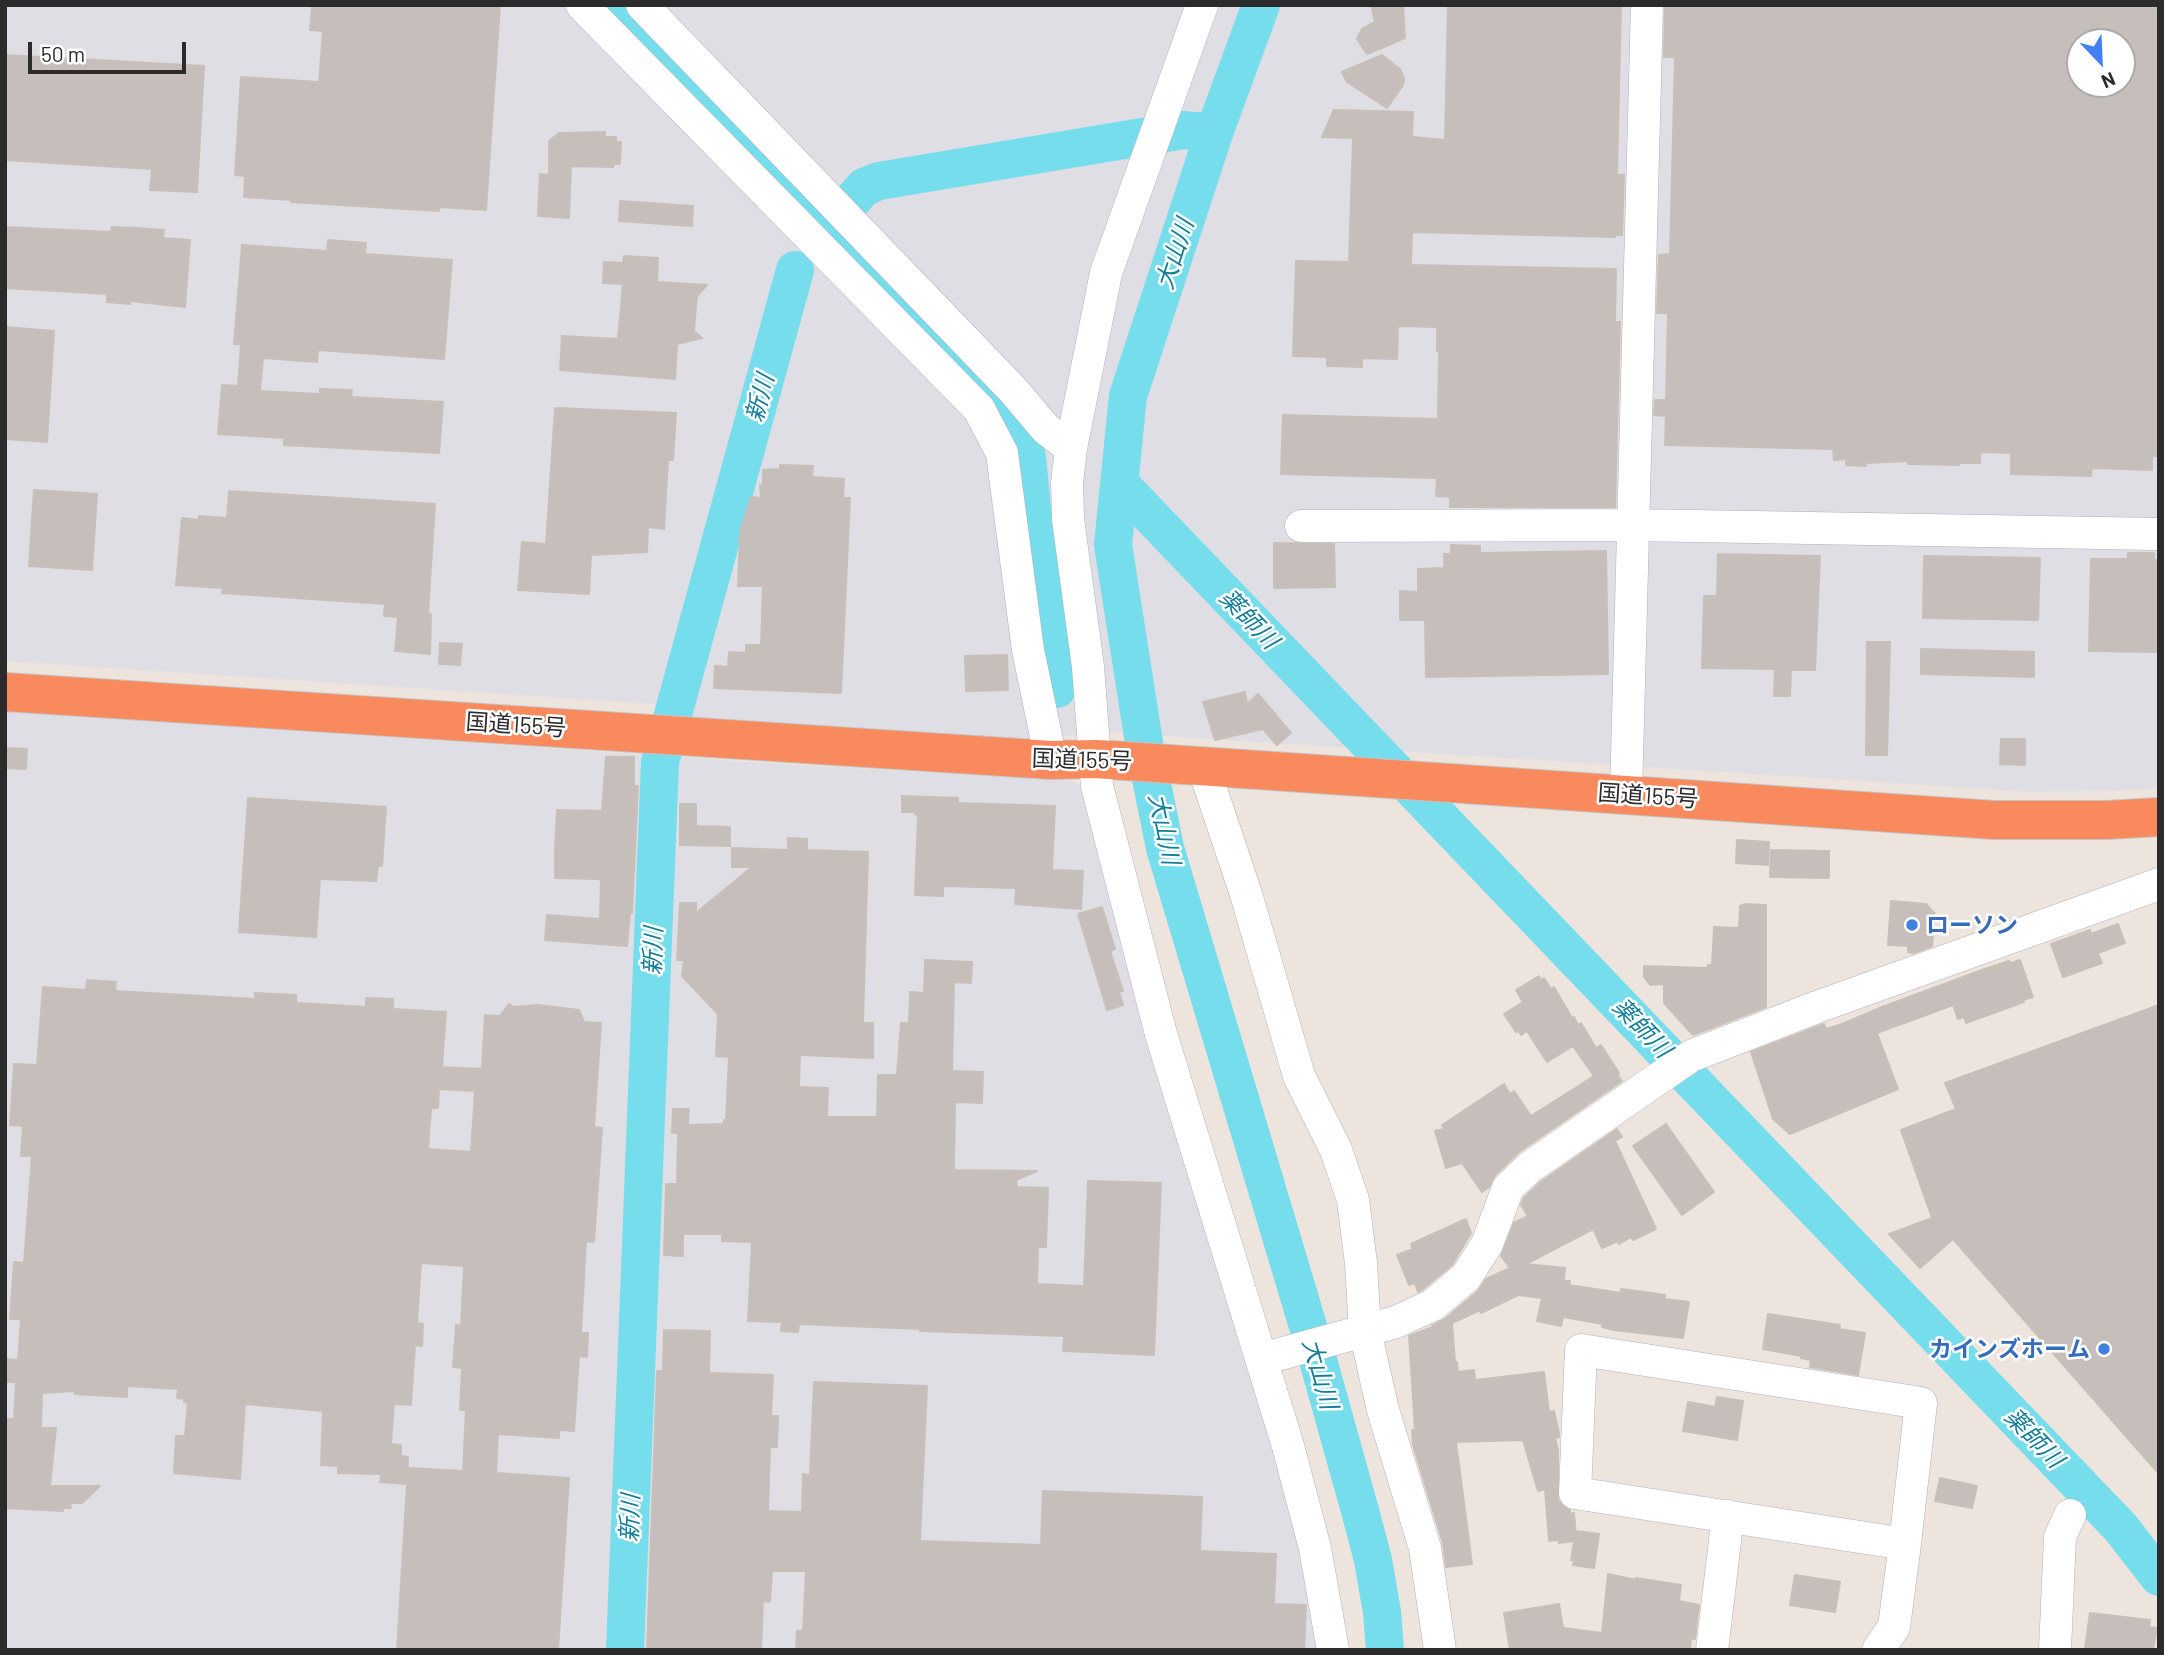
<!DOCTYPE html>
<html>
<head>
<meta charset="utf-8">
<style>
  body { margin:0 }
  #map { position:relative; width:2164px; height:1655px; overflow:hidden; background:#ede4de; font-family:Barlow,sans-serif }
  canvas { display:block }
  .frame { position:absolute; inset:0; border:7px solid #2b2b2b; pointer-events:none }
  .north { position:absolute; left:2066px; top:28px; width:70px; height:70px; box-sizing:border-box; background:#fff; border:2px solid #aaa; border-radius:50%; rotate:157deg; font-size:19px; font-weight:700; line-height:28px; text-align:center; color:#2b2b2b }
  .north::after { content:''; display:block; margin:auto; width:24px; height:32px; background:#447ff4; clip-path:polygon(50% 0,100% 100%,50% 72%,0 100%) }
  .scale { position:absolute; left:28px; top:42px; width:158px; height:32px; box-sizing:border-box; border:4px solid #2b2b2b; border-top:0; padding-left:9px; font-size:21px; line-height:24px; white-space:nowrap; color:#2b2b2b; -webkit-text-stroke:5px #fff; paint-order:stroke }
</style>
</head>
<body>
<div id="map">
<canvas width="2164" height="1655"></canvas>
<div class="frame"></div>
<div class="north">N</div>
<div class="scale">50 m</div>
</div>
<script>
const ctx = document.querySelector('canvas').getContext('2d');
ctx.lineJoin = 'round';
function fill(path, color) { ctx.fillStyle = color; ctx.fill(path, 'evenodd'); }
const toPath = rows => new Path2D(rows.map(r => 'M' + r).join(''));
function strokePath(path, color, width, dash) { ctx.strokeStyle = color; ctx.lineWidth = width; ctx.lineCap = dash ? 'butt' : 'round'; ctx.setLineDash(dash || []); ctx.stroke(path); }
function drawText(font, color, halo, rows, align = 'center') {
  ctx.font = font + ' Barlow,"Noto Sans JP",sans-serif'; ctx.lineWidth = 5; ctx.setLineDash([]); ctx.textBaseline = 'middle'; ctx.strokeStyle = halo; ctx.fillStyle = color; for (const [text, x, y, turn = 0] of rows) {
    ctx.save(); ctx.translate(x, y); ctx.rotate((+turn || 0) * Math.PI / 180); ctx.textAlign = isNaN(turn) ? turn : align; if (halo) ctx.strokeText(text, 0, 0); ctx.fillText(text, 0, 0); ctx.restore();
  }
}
const industrial = toPath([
  [5,5,2159,5,2159,789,2033,792,1105,732,1041,738,1031,747,697,724,652,704,5,661],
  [2080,42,2122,42,2122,84,2080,84],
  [5,711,795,765,1070,780,1082,787,1280,1448,1322,1650,5,1650]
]);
const river = toPath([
  [609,5,996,404,1027,457,1033,520,1057,689],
  [1261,5,1214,133,1128,396,1113,545,1145,749,1165,848,1316,1353,1362,1518,1373,1560,1382,1612,1385,1650],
  [849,204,864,187,879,181,1184,130,1214,133],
  [1120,484,2121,1528,2159,1577],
  [625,1650,660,762,795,270]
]);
const building = toPath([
  [312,5,500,5,486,210,439,207,439,211,291,202,292,200,244,197,245,176,235,175,241,77,319,82,323,31,310,30,312,5],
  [1371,5,1403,5,1405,38,1367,54,1357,39,1362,29,1375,22,1371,5],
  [1448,5,1621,5,1617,175,1624,175,1622,235,1615,235,1615,237,1412,232,1411,265,1616,269,1615,322,1620,322,1615,507,1450,507,1450,497,1436,496,1437,478,1281,474,1283,415,1438,419,1439,351,1437,351,1437,327,1398,326,1397,359,1362,358,1362,367,1327,366,1327,357,1293,356,1296,261,1349,262,1353,138,1322,137,1334,110,1413,112,1412,137,1445,140,1448,5],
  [1665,5,2159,5,2159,456,2152,456,2152,470,2092,468,2091,476,2011,474,2011,453,1980,452,1980,463,1959,463,1959,465,1908,464,1908,461,1866,463,1866,466,1846,465,1846,459,1834,460,1833,449,1665,445,1666,416,1654,415,1655,400,1666,400,1668,313,1657,313,1659,255,1670,254,1675,57,1664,57,1665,5],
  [2080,42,2122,42,2122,84,2080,84,2080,42],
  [5,55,204,66,197,192,150,190,152,169,5,160,5,55],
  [1382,55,1400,69,1404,78,1403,85,1387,108,1347,82,1342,72,1382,55],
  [605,132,605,137,616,137,616,142,621,142,620,164,613,164,613,167,571,166,569,218,538,216,540,174,549,175,549,141,559,133,605,132],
  [620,201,693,206,692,226,619,221,620,201],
  [5,227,111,232,112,227,138,228,164,230,163,238,190,240,185,307,130,301,130,304,107,302,107,294,5,288,5,227],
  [328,240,366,243,365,254,452,260,444,359,318,350,317,362,263,358,260,391,320,394,320,389,352,390,351,397,443,402,439,453,284,445,284,438,218,434,222,385,238,386,241,344,234,344,242,245,327,251,328,240],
  [624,256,658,258,657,282,707,285,697,296,696,306,694,331,702,338,677,344,675,379,560,370,562,336,618,339,623,284,603,283,604,262,623,263,624,256],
  [5,327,54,331,47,442,5,439,5,327],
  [555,408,676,413,673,460,668,460,664,529,648,527,647,552,591,555,589,594,518,590,522,542,546,544,555,408],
  [780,465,813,466,812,477,844,479,843,498,850,498,841,693,714,688,715,666,728,667,729,652,746,653,746,645,761,645,763,586,738,586,740,532,751,497,761,498,760,485,763,485,763,470,780,469,780,465],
  [34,490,97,494,92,570,29,566,34,490],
  [229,491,435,504,428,613,431,614,430,654,395,651,398,617,384,616,385,604,222,593,223,588,176,585,182,518,199,520,199,516,227,518,229,491],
  [1274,543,1334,544,1335,587,1274,588,1274,543],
  [1451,545,1480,546,1480,553,1606,551,1608,674,1426,677,1425,620,1400,620,1400,591,1418,592,1418,569,1444,568,1444,554,1451,554,1451,545],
  [2128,553,2154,553,2154,560,2159,560,2159,652,2089,651,2091,559,2128,559,2128,553],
  [1718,554,1820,556,1815,670,1791,670,1790,696,1774,696,1775,669,1702,668,1704,596,1717,596,1718,554],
  [1924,556,2040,558,2038,620,1923,618,1924,556],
  [1867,642,1890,642,1887,755,1866,755,1867,642],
  [440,643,462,644,460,665,439,664,440,643],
  [1921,649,2034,652,2034,677,1921,674,1921,649],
  [1007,655,1008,690,966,691,965,656,1007,655],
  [1245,692,1247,704,1258,694,1291,733,1277,745,1263,729,1215,740,1203,702,1245,692],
  [2001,739,2025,739,2025,765,2000,764,2001,739],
  [5,748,27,749,26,769,5,768,5,748],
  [606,757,634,757,634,786,638,786,632,913,630,913,627,946,545,940,547,915,600,919,601,881,599,879,555,878,555,849,557,810,602,811,606,757],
  [902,796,958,798,958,803,1055,806,1052,870,1083,871,1081,909,1015,904,1016,888,943,886,943,896,915,895,918,815,915,814,915,812,902,812,902,796],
  [248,798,386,807,382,866,378,866,376,881,320,879,316,937,239,932,248,798],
  [680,804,696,804,696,826,730,827,730,846,680,845,680,804],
  [788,838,807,839,807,850,868,852,863,1023,873,1023,873,1058,800,1055,799,1087,828,1088,827,1117,877,1117,878,1075,897,1075,901,1023,909,1023,910,992,924,993,925,960,972,962,971,983,954,982,952,1071,983,1072,982,1103,955,1102,954,1170,1037,1171,1016,1180,1017,1187,1048,1188,1046,1247,1038,1247,1037,1284,1084,1286,1088,1181,1161,1183,1154,1355,1063,1351,1064,1336,920,1331,920,1329,799,1324,798,1332,781,1331,782,1322,748,1321,752,1242,722,1241,722,1234,683,1234,683,1256,664,1255,666,1184,677,1184,678,1133,672,1133,673,1109,689,1109,688,1125,724,1124,724,1120,726,1120,729,1057,716,1056,718,1014,682,976,684,960,677,960,680,903,696,903,696,913,752,867,732,867,732,848,788,850,788,838],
  [1737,840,1769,842,1768,865,1736,863,1737,840],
  [1771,850,1829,851,1829,878,1770,877,1771,850],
  [1891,901,1926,904,1935,914,1932,946,1914,953,1908,952,1908,946,1888,945,1891,901],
  [1745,904,1766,905,1766,1007,1693,1035,1664,1003,1664,984,1650,985,1644,977,1644,966,1707,968,1708,965,1712,965,1714,927,1739,928,1740,906,1745,904],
  [1102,907,1115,949,1110,951,1123,991,1119,992,1123,1005,1107,1010,1078,914,1102,907],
  [2118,924,2125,943,2098,953,2102,963,2063,977,2051,944,2090,930,2091,934,2118,924],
  [2020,960,2033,997,2023,1000,2024,1002,1966,1023,1964,1017,1958,1019,1953,1005,1877,1033,1898,1089,1790,1134,1773,1119,1751,1052,1824,1024,1826,1029,1842,1024,1882,1007,1982,970,2009,961,2011,963,2020,960],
  [1539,976,1541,980,1544,978,1551,989,1554,987,1572,1018,1574,1017,1578,1025,1581,1023,1596,1048,1601,1045,1619,1073,1617,1074,1622,1081,1519,1152,1495,1175,1489,1187,1482,1192,1462,1163,1446,1168,1435,1131,1444,1129,1442,1125,1504,1084,1510,1094,1514,1091,1531,1116,1594,1076,1573,1046,1547,1062,1527,1031,1521,1035,1518,1031,1516,1032,1504,1014,1523,1002,1516,990,1539,976],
  [87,980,116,982,115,991,255,999,255,993,296,995,296,1002,298,1003,366,1007,366,998,393,999,393,1009,446,1012,442,1067,482,1069,485,1015,500,1016,509,1004,513,1007,538,1005,579,1010,584,1022,601,1023,594,1127,602,1128,594,1242,586,1241,581,1333,588,1333,587,1357,579,1356,574,1431,559,1430,559,1438,498,1434,496,1473,569,1478,558,1650,397,1650,408,1468,463,1471,466,1410,460,1410,462,1368,453,1367,456,1325,461,1326,464,1266,421,1263,417,1323,423,1324,422,1346,415,1345,411,1405,394,1404,391,1444,401,1445,401,1456,408,1457,407,1484,380,1482,381,1474,338,1473,338,1466,321,1465,323,1411,245,1404,240,1479,174,1473,176,1436,185,1436,188,1403,184,1402,184,1399,177,1398,178,1389,127,1386,127,1397,75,1394,75,1391,42,1393,41,1428,56,1428,50,1486,100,1486,82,1503,70,1503,71,1508,63,1508,63,1511,5,1508,5,1419,14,1419,16,1382,5,1382,5,1359,18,1360,21,1319,10,1319,14,1262,24,1263,32,1156,21,1156,23,1126,10,1125,14,1064,37,1065,43,987,86,990,87,980],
  [439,1089,475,1091,471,1152,428,1149,431,1108,438,1108,439,1089],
  [2159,1005,2159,1474,1953,1239,1920,1268,1889,1234,1932,1218,1901,1130,1956,1109,1945,1083,2159,1005],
  [1666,1124,1714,1192,1682,1215,1633,1146,1666,1124],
  [1617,1129,1622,1137,1615,1141,1656,1229,1633,1240,1631,1237,1619,1244,1618,1241,1602,1248,1593,1229,1526,1264,1565,1268,1564,1281,1570,1281,1569,1285,1621,1293,1621,1289,1645,1292,1665,1295,1665,1299,1689,1302,1683,1338,1614,1330,1602,1327,1603,1324,1563,1317,1561,1326,1537,1321,1542,1298,1518,1295,1481,1313,1480,1310,1452,1323,1455,1362,1457,1362,1458,1372,1474,1370,1475,1380,1544,1372,1549,1412,1554,1411,1559,1433,1559,1437,1555,1438,1558,1450,1558,1500,1564,1507,1570,1510,1570,1514,1574,1513,1576,1534,1576,1531,1599,1534,1594,1568,1573,1565,1574,1560,1571,1560,1574,1541,1559,1543,1559,1540,1549,1541,1545,1489,1538,1491,1523,1440,1456,1442,1472,1564,1446,1567,1443,1543,1413,1445,1412,1430,1415,1430,1409,1336,1433,1327,1432,1326,1445,1319,1478,1291,1486,1279,1510,1268,1501,1256,1514,1223,1528,1216,1521,1205,1524,1198,1542,1181,1617,1129],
  [1466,1219,1471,1233,1452,1265,1423,1289,1418,1292,1415,1283,1409,1285,1397,1255,1413,1249,1411,1244,1466,1219],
  [1768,1314,1840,1325,1839,1329,1865,1333,1858,1375,1810,1367,1811,1360,1801,1358,1801,1356,1763,1349,1768,1314],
  [664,1330,710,1331,709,1373,773,1375,771,1416,778,1416,777,1447,770,1447,768,1511,802,1512,803,1474,810,1475,814,1382,927,1386,920,1541,1041,1545,1043,1491,1202,1497,1200,1551,1276,1554,1274,1604,1306,1605,1304,1650,796,1650,797,1631,803,1631,806,1571,772,1571,770,1602,763,1601,761,1650,647,1650,657,1371,663,1371,664,1330],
  [1717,1397,1743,1401,1737,1440,1683,1431,1688,1402,1715,1407,1717,1397],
  [1940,1478,1977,1486,1972,1508,1935,1501,1940,1478],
  [1608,1574,1636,1580,1636,1578,1681,1585,1679,1601,1699,1605,1695,1639,1691,1638,1690,1650,1510,1650,1504,1613,1559,1604,1563,1628,1602,1633,1608,1574],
  [1795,1575,1840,1582,1835,1612,1790,1605,1795,1575],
  [2090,1613,2150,1620,2149,1627,2157,1628,2153,1650,2085,1648,2090,1613]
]);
const minor = toPath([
  [582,5,979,409,1002,453,1028,650,1051,760],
  [642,5,1013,390,1046,429,1071,448,1067,483,1068,519,1088,667,1097,786,1161,1034,1288,1446,1315,1548,1333,1650],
  [1071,448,1106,273,1202,5],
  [1301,526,1635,525,2159,534],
  [1203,766,1246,894,1299,1076,1336,1150,1353,1200,1361,1263,1365,1331,1383,1410,1425,1548,1440,1650],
  [1626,795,1647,5],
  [1262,1359,1396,1322,1433,1305,1466,1277,1487,1244,1508,1188,1530,1167,1691,1056,1817,1007,2159,884],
  [1712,1650,1728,1516],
  [1878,1650,1894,1627,1905,1544,1921,1403,1581,1350,1575,1493,1905,1544],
  [2055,1650,2060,1537,2070,1515]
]);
const highway = toPath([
  [5,692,1051,760,1096,759,1994,820,2107,820,2159,817]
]);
const markers = [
  [1912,925,7,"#3f7fe0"],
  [2104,1349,7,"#3f7fe0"]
];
const streetNames = [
  ["国道155号",516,725,4],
  ["国道155号",1082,760,2],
  ["国道155号",1648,796,4]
];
const shopNames = [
  ["ローソン",1926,925],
  ["カインズホーム",2090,1349,"right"]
];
const waterNames = [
  ["大山川",1175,254,-72],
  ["新川",760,398,-75],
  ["薬師川",1249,619,46],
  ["大山川",1164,829,78],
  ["新川",653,951,-88],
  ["薬師川",1642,1028,46],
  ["大山川",1320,1374,74],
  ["薬師川",2034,1438,46],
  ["新川",630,1518,-88]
];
fill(industrial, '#dfdee5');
strokePath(river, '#75ddeb', 38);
fill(building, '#c5beba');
strokePath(building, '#c8c0b8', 2);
strokePath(minor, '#aeb3bb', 33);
strokePath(highway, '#c4c4c4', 40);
strokePath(minor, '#fff', 32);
strokePath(highway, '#f98a5d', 38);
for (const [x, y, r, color] of markers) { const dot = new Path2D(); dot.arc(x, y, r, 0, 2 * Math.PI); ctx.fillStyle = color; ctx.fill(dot); strokePath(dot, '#fff', 2.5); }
drawText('23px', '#2b2b2b', '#fff', streetNames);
drawText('bold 23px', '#366cbe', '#fff', shopNames, 'left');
drawText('italic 24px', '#127e98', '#fff', waterNames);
</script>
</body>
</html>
